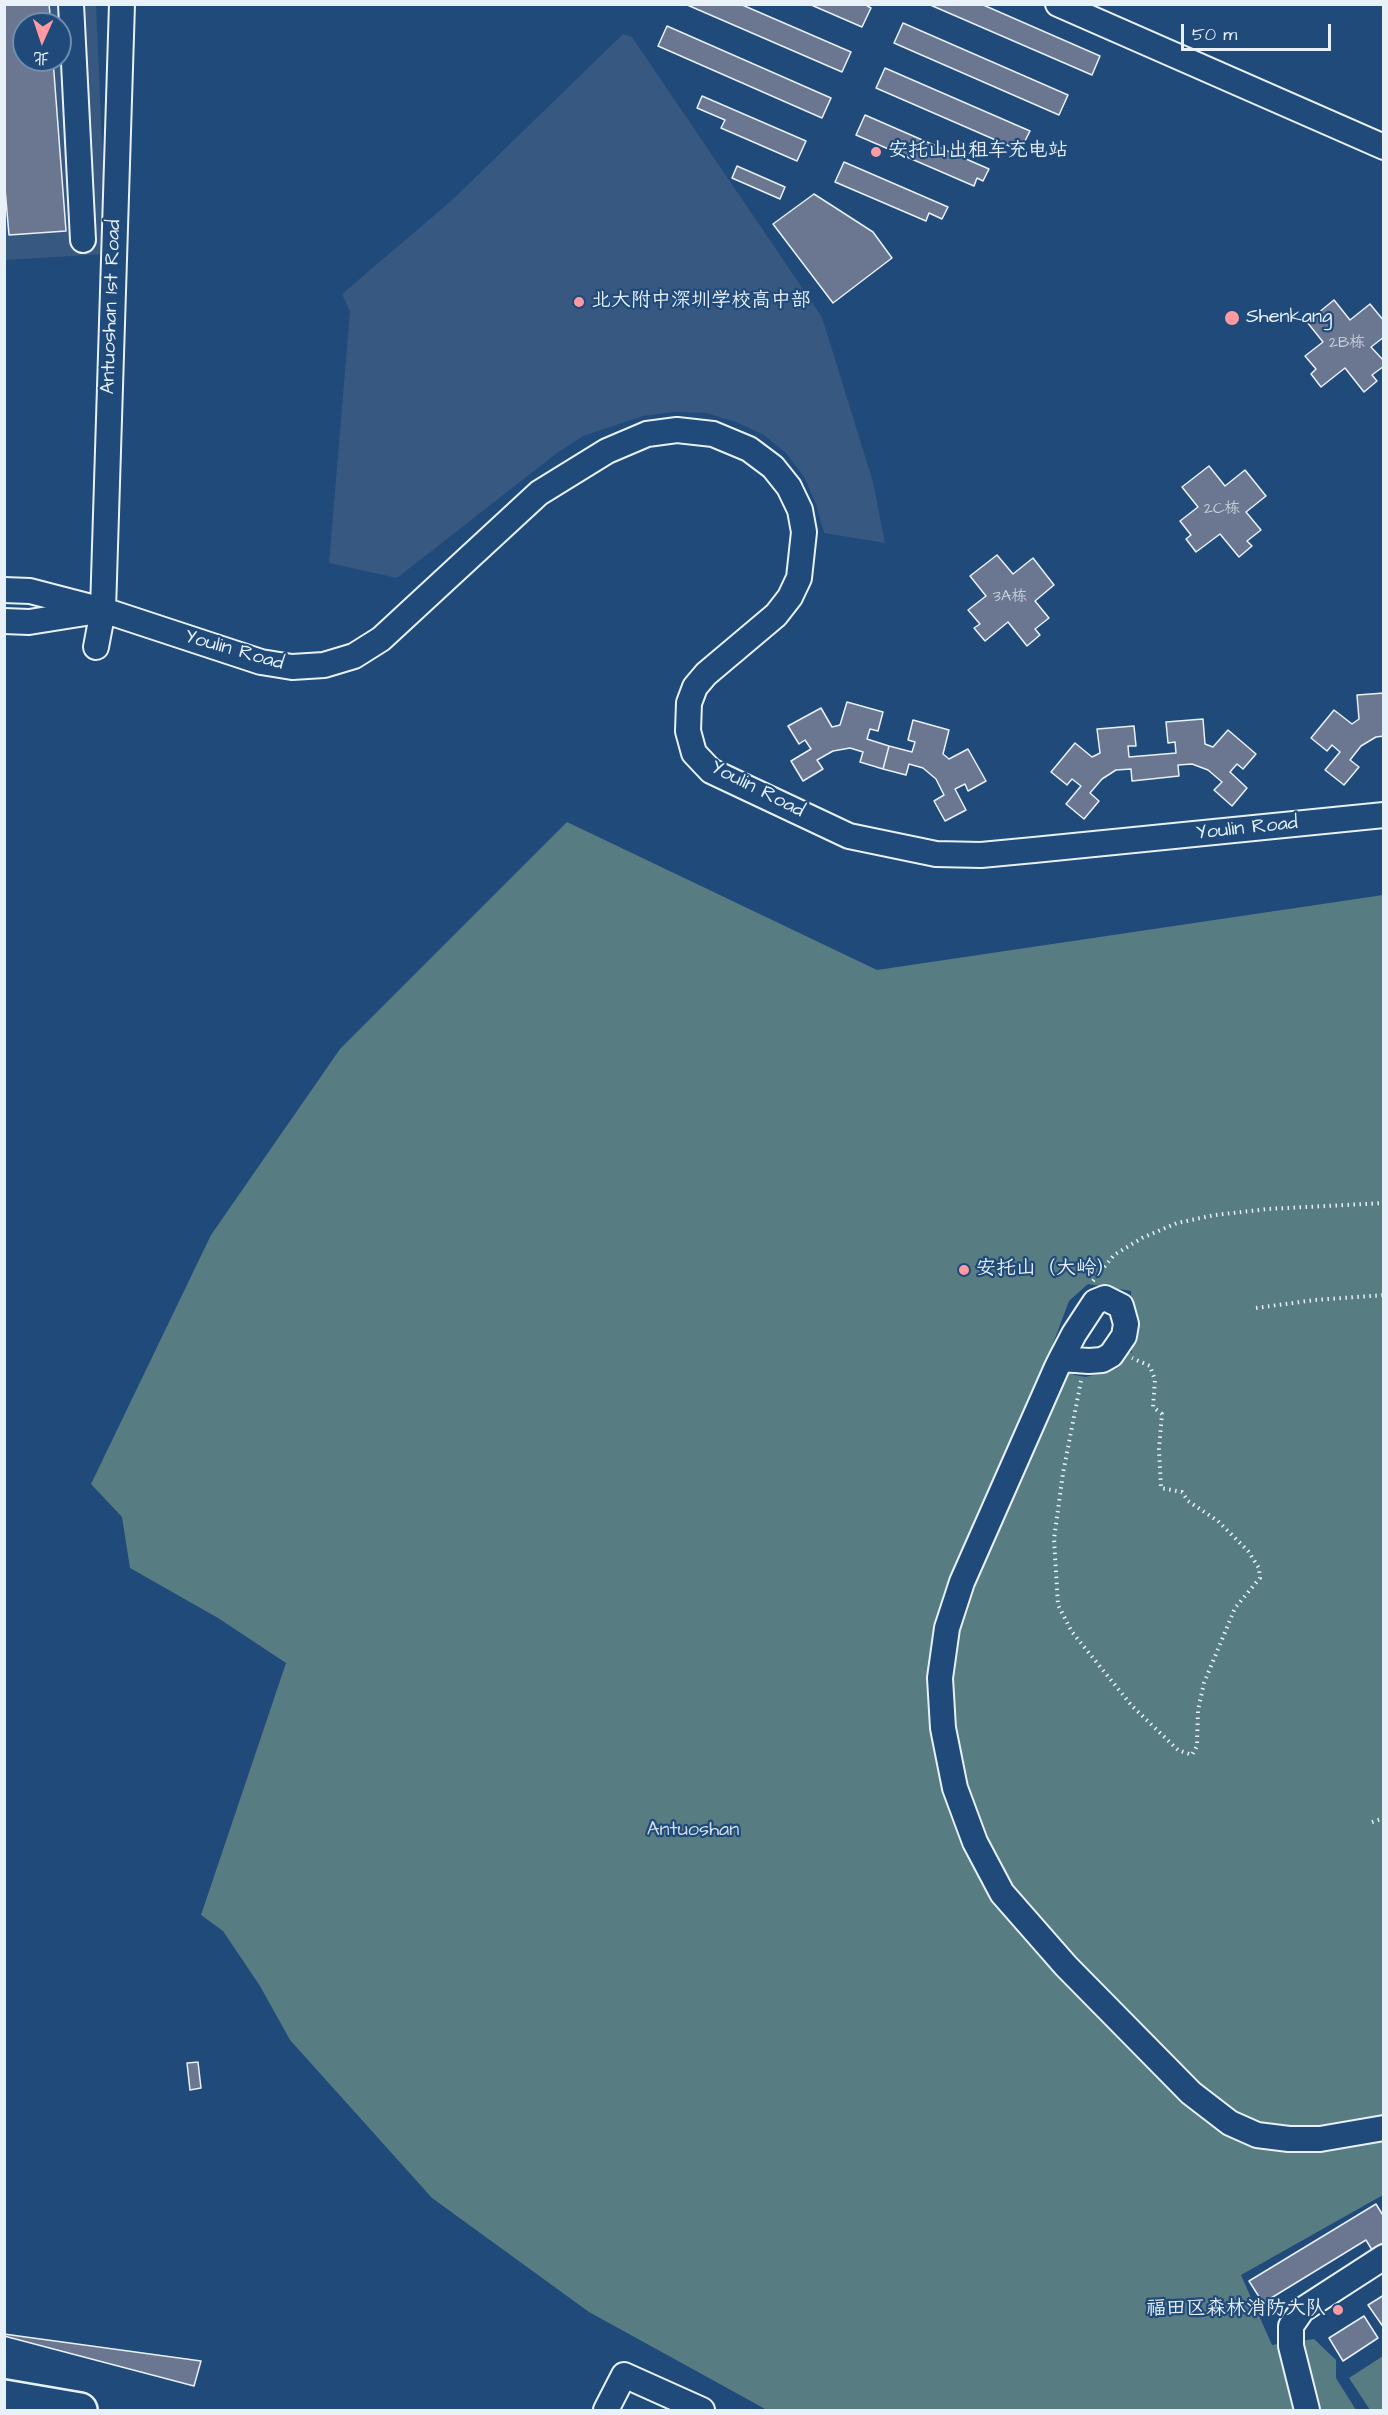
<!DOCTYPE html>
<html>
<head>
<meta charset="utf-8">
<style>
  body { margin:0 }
  #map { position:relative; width:1388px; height:2415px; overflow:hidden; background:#1f4a7a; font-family:"Architects Daughter","LXGW WenKai TC",sans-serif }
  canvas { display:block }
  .frame { position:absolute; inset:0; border:6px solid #e8f1f8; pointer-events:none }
  .north { position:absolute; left:12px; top:12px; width:60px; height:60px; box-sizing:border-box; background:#1f4a7a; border:2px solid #6f8dac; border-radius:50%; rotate:183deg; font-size:16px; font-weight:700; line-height:24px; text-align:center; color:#e8f1f8 }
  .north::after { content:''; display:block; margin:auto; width:21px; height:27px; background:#ff9aa2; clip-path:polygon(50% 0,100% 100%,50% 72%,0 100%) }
  .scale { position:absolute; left:1181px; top:24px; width:150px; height:27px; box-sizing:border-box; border:3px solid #e8f1f8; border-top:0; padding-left:8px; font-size:18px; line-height:21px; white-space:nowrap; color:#e8f1f8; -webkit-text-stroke:4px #1f4a7a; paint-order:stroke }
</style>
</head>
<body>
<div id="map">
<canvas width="1388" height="2415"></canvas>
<div class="frame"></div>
<div class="north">北</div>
<div class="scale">50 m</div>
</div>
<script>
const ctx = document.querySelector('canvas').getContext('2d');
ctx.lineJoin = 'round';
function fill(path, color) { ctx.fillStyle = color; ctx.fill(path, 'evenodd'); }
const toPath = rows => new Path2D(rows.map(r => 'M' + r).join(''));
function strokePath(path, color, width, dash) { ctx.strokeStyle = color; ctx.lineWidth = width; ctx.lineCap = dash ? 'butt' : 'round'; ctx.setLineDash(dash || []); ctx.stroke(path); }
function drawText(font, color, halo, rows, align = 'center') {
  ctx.font = font + ' "Architects Daughter","LXGW WenKai TC",sans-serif'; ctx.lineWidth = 4.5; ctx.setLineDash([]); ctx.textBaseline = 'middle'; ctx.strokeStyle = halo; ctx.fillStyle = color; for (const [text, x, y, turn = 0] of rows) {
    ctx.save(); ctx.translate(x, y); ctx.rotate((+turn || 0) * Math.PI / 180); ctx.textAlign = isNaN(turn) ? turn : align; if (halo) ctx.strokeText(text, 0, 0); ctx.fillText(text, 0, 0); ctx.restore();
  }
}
const built = toPath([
  [5,5,96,5,107,254,5,260],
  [24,24,60,24,60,60,24,60],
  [623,34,632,37,822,317,873,482,885,543,824,533,816,504,804,477,786,453,764,435,736,422,706,413,674,412,643,416,583,436,557,453,397,578,329,563,350,311,342,294,451,201]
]);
const green = toPath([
  [567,822,877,970,1383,895,1383,2195,1241,2275,1272,2345,1314,2339,1336,2360,1336,2378,1356,2410,767,2410,589,2312,432,2198,290,2040,260,1986,223,1931,201,1915,286,1663,218,1618,130,1568,122,1517,91,1484,211,1235,340,1049],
  [1088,1284,1131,1291,1132,1353,1127,1352,1118,1368,1086,1377,1074,1375,1048,1357,1069,1301],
  [1383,2356,1383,2410,1370,2410,1349,2378]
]);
const building = toPath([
  [4,4,49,4,51,24,24,24,24,60,53,60,66,231,9,235,4,177,4,4],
  [685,4,740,4,851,52,842,72,685,4],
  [809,4,864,4,871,8,862,27,809,4],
  [928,4,981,4,1100,56,1092,75,928,4],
  [903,23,1068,95,1059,115,894,43,903,23],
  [667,26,831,98,822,118,658,46,667,26],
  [885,68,1030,131,1024,143,1018,140,1014,148,876,88,885,68],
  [702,96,806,141,797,161,721,128,725,120,697,108,702,96],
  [865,115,989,169,983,181,977,178,974,186,856,135,865,115],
  [844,162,948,207,942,219,929,213,926,221,835,182,844,162],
  [737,166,785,187,780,199,732,178,737,166],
  [814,194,873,232,892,258,833,303,773,224,814,194],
  [1334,300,1350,320,1370,304,1384,321,1384,337,1371,347,1384,361,1384,366,1372,375,1377,381,1364,392,1345,368,1321,387,1311,374,1316,369,1305,356,1323,342,1307,322,1334,300],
  [1209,466,1225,486,1245,470,1266,496,1246,512,1261,530,1247,541,1252,546,1239,557,1220,534,1196,552,1186,539,1191,535,1180,521,1198,507,1182,487,1209,466],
  [997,555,1013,574,1033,558,1054,585,1035,601,1049,618,1035,629,1040,635,1027,646,1008,622,985,641,974,628,980,624,968,610,986,596,970,576,997,555],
  [1384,693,1384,736,1376,737,1361,746,1350,760,1359,767,1344,785,1325,770,1340,752,1332,745,1327,751,1311,738,1334,710,1352,724,1359,719,1357,695,1384,693],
  [847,702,883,712,878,731,870,729,867,739,889,746,883,769,860,762,863,752,850,748,833,751,817,760,823,769,803,781,791,761,811,749,805,740,799,744,788,726,821,708,832,727,840,725,847,702],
  [1203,719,1205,744,1213,747,1228,730,1256,754,1243,769,1237,764,1230,772,1247,788,1232,806,1214,790,1222,782,1208,770,1192,764,1178,765,1179,776,1132,781,1131,769,1116,770,1102,779,1090,793,1099,801,1084,819,1066,804,1081,786,1072,779,1067,785,1051,772,1075,743,1092,757,1100,753,1097,729,1134,726,1136,746,1128,746,1129,757,1176,753,1175,742,1168,743,1166,722,1203,719],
  [913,720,949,730,943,754,949,759,968,749,986,781,968,791,965,784,955,789,966,810,945,821,934,801,944,795,936,779,923,768,909,764,906,775,883,769,889,746,912,752,915,742,908,740,913,720],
  [198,2062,201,2088,190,2090,187,2063,198,2062],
  [1376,2204,1384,2217,1384,2242,1372,2250,1366,2240,1263,2303,1249,2281,1376,2204],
  [1384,2295,1384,2328,1368,2305,1384,2295],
  [1364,2316,1378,2338,1343,2361,1329,2338,1364,2316],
  [4,2334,201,2361,194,2386,4,2336,4,2334]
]);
const path = toPath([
  [1093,1281,1114,1255,1142,1238,1177,1223,1215,1215,1268,1209,1384,1203],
  [1256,1308,1315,1300,1384,1295],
  [1081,1381,1063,1473,1054,1539,1058,1605,1072,1632,1132,1706,1178,1750,1192,1755,1197,1746,1198,1710,1204,1683,1235,1608,1260,1578,1259,1568,1248,1551,1218,1521,1188,1501,1182,1492,1161,1488,1159,1449,1162,1414,1153,1407,1155,1380,1150,1366,1132,1358],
  [1372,1822,1384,1818]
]);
const minor = toPath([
  [71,4,83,240],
  [1058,4,1384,147],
  [4,590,30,591,103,610,261,662,292,667,324,665,354,656,381,639,539,493,607,451,647,434,677,430,713,434,749,449,773,467,789,487,800,510,804,532,799,578,790,597,776,615,706,674,695,687,689,703,688,731,694,753,711,771,849,836,936,854,981,855,1034,850,1384,815],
  [4,621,29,622,92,612],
  [96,647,103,610,122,4],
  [1061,1359,1089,1361,1102,1360,1111,1355,1124,1336,1126,1324,1121,1306,1105,1298,1095,1302,1074,1334,1061,1359,1057,1367,962,1582,947,1628,940,1678,943,1728,955,1788,975,1842,1002,1893,1066,1966,1191,2093,1230,2123,1257,2135,1289,2139,1320,2139,1384,2128],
  [606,2410,624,2375,702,2410],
  [1307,2410,1291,2346,1291,2326,1302,2310,1384,2257]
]);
const highway = toPath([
  [4,2397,80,2410]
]);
const markers = [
  [876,152,6,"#ff9aa2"],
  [579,302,6,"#ff9aa2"],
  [1232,318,8,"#ff9aa2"],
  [964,1270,6,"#ff9aa2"],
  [1338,2310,6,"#ff9aa2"]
];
const numberNames = [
  ["2B栋",1347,344],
  ["2C栋",1222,510],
  ["3A栋",1010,598]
];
const poiNames = [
  ["安托山出租车充电站",888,152],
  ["北大附中深圳学校高中部",591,302],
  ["Shenkang",1246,318],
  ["安托山（大岭）",976,1270],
  ["福田区森林消防大队",1326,2310,"right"]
];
const streetNames = [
  ["Antuoshan 1st Road",112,307,-88],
  ["Youlin Road",234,651,16],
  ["Youlin Road",757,790,27],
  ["Youlin Road",1247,829,-6]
];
const parkNames = [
  ["Antuoshan",693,1831]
];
fill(built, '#365881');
fill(green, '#577c82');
fill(building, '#6b7791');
strokePath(building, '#e8f1f8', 1.5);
strokePath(minor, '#e8f1f8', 28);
strokePath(highway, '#e8f1f8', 38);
strokePath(path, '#e8f1f8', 4, [1.5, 4.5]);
strokePath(minor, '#1f4a7a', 24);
strokePath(highway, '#1f4a7a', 33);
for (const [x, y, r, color] of markers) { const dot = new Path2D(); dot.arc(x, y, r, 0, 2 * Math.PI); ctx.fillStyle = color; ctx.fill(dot); strokePath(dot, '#1f4a7a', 2); }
drawText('16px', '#c9d2de', null, numberNames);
drawText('20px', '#e8f1f8', '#1f4a7a', poiNames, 'left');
drawText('20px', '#e8f1f8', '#1f4a7a', streetNames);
drawText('20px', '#d2dfe6', '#1f4a7a', parkNames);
</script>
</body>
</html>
